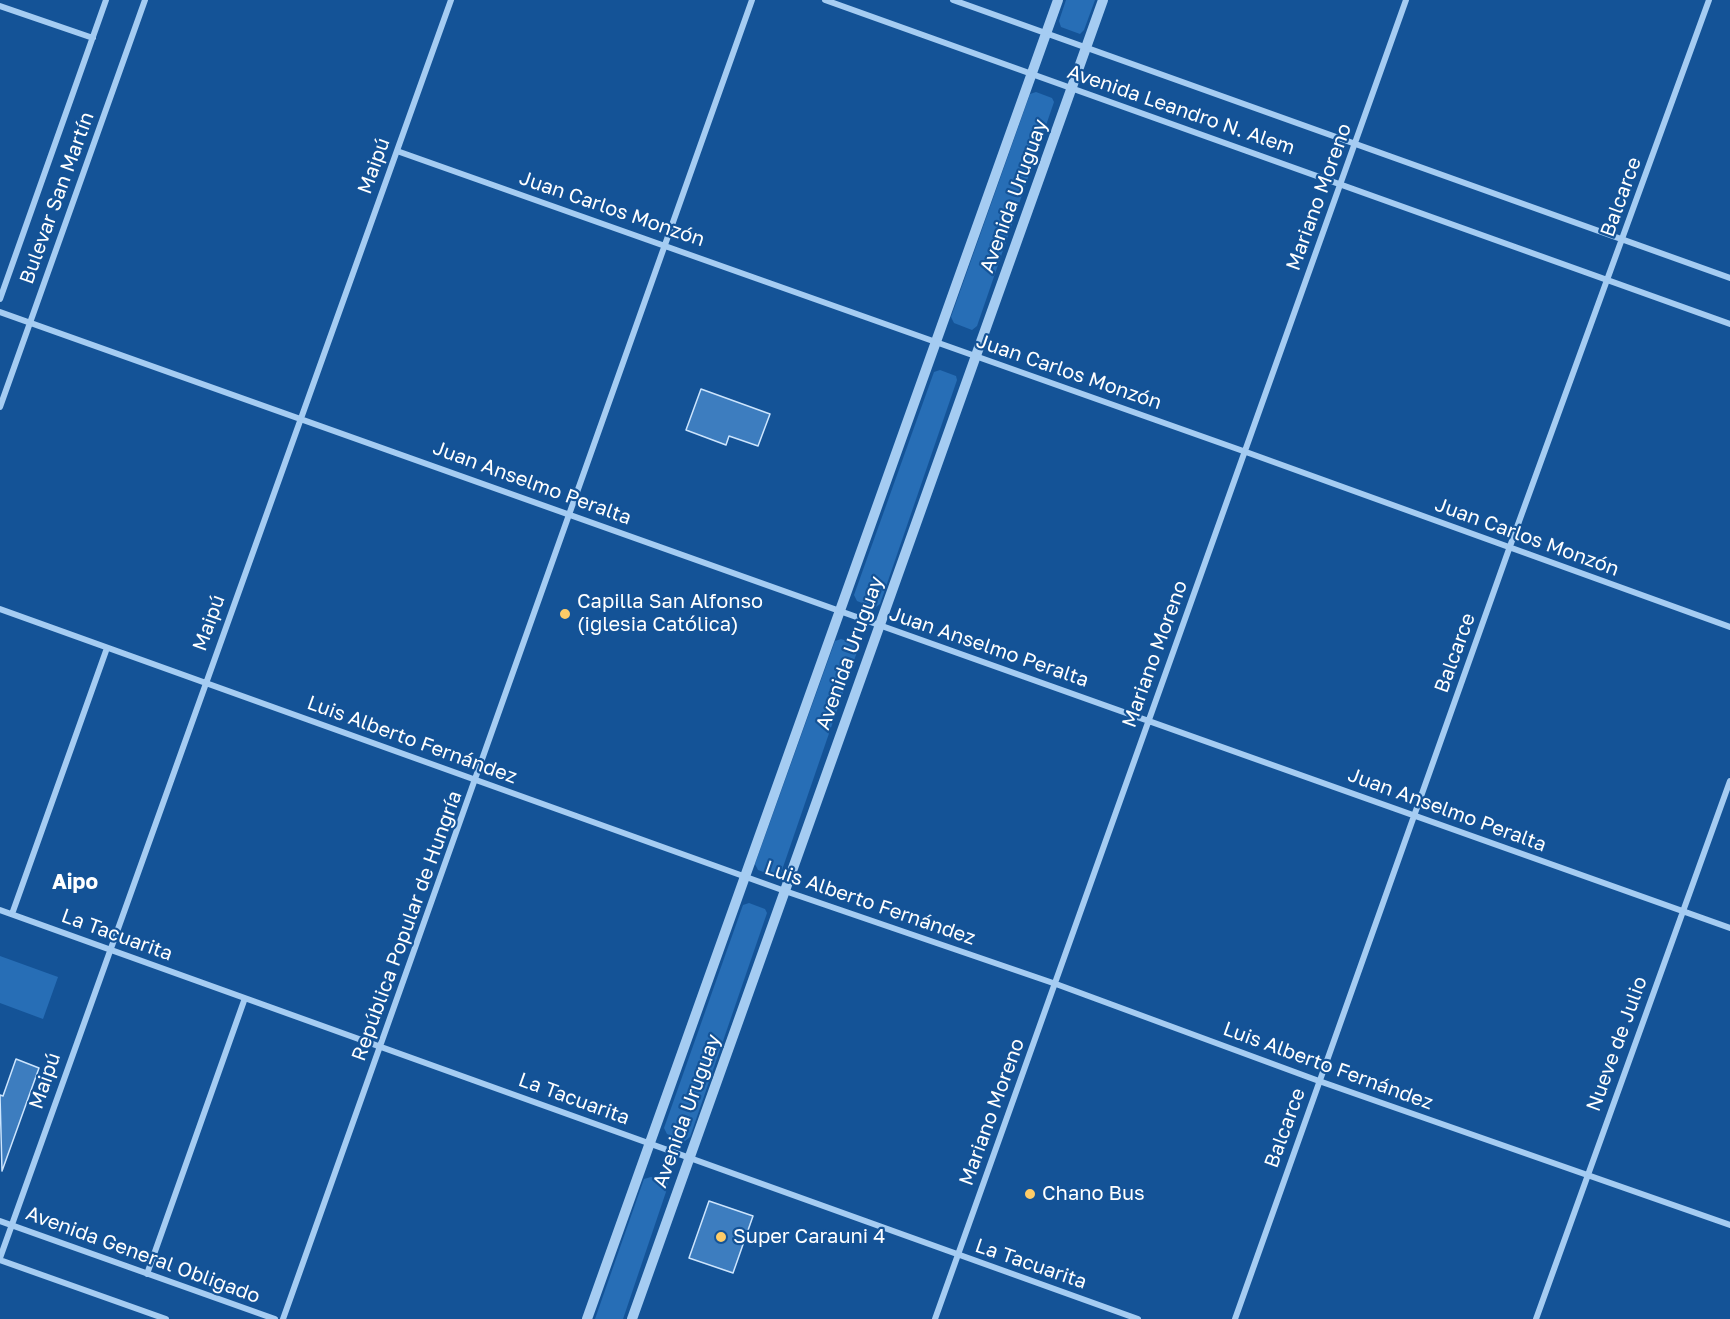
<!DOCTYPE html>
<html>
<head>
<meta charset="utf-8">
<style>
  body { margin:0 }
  canvas { display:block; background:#145397 }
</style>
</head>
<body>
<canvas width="1730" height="1319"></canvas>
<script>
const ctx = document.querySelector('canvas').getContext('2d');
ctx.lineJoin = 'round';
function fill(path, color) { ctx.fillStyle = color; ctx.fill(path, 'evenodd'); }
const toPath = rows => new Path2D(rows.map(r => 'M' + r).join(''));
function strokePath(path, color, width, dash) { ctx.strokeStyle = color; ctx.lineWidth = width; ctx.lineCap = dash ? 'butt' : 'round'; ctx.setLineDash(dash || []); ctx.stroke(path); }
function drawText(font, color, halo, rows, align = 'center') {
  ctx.font = font + ' "Golos Text",sans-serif'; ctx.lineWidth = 4.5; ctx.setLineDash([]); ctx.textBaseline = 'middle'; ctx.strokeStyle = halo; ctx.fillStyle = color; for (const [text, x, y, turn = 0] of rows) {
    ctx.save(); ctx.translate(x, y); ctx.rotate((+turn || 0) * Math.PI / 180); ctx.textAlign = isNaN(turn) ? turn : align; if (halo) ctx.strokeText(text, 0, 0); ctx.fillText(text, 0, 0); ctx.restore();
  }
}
const green = toPath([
  [1066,0,1095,0,1084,30,1080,34,1061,27,1059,21],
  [1036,92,1052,98,1054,102,977,326,972,330,954,323,951,317,1030,94],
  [940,370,956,376,957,380,880,604,875,608,857,601,854,595,934,372],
  [841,639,857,644,858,649,781,873,777,877,758,870,755,864,835,641],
  [749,903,765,909,767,913,690,1137,685,1141,667,1134,664,1128,743,905],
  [0,956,58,977,43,1019,0,1003],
  [651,1177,667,1182,668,1186,623,1319,595,1319,644,1179]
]);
const building = toPath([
  [701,389,770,414,758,446,729,436,726,445,686,430,701,389],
  [16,1059,39,1068,2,1171,0,1095,3,1096,16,1059],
  [709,1201,753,1216,733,1273,689,1258,709,1201]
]);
const minor = toPath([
  [825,0,1730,324],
  [953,0,1730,278],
  [0,6,93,38],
  [397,151,1246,452,1730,627],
  [0,299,106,0],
  [0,312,1730,928],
  [0,407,145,0],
  [0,609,785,891,1056,984,1319,1081,1730,1225],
  [0,910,1138,1319],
  [12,914,107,648],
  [0,1221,275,1319],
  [0,1258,451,0],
  [0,1260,166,1319],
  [147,1274,245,998],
  [283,1319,752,0],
  [935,1319,1406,0],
  [1235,1319,1509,549,1709,0],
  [1536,1319,1730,781]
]);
const tertiary = toPath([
  [587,1319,1058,0],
  [632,1319,1103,0]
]);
const markers = [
  [565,614,6,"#ffcc67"],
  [1030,1194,6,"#ffcc67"],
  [721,1237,6,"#ffcc67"]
];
const streetNames = [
  ["Avenida Leandro N. Alem",1181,110,19],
  ["Maipú",374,166,-70],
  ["Avenida Uruguay",1014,196,-70],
  ["Mariano Moreno",1319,197,-70],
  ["Balcarce",1621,197,-70],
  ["Bulevar San Martín",57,198,-70],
  ["Juan Carlos Monzón",612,209,19],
  ["Juan Carlos Monzón",1069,372,19],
  ["Juan Anselmo Peralta",532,483,20],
  ["Juan Carlos Monzón",1527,537,20],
  ["Maipú",209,623,-70],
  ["Juan Anselmo Peralta",989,647,19],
  ["Avenida Uruguay",850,653,-70],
  ["Balcarce",1455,653,-70],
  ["Mariano Moreno",1155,654,-70],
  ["Luis Alberto Fernández",412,740,20],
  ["Juan Anselmo Peralta",1447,810,20],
  ["Luis Alberto Fernández",870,903,19],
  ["República Popular de Hungría",407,926,-70],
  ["La Tacuarita",117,935,20],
  ["Nueve de Julio",1617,1044,-70],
  ["Luis Alberto Fernández",1328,1066,20],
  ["Maipú",45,1081,-71],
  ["La Tacuarita",574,1099,20],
  ["Avenida Uruguay",687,1111,-70],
  ["Mariano Moreno",992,1112,-70],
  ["Balcarce",1285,1128,-70],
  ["Avenida General Obligado",143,1255,20],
  ["La Tacuarita",1031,1264,19]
];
const poiNames = [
  ["Capilla San Alfonso",577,602],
  ["(iglesia Católica)",577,625],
  ["Chano Bus",1042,1194],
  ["Super Carauni 4",733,1237]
];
const neighbourhoodNames = [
  ["Aipo",75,882]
];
fill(green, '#276eb6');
fill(building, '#3d7dbf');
strokePath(building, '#cde5fd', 1.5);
strokePath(minor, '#a5ccf2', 6);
strokePath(tertiary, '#a5ccf2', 10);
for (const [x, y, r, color] of markers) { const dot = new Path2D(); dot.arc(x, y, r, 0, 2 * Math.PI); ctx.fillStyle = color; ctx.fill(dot); strokePath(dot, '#145397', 2); }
drawText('20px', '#fff', '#145397', streetNames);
drawText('20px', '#fff', '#145397', poiNames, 'left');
drawText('bold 21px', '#fff', '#145397', neighbourhoodNames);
</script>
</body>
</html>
